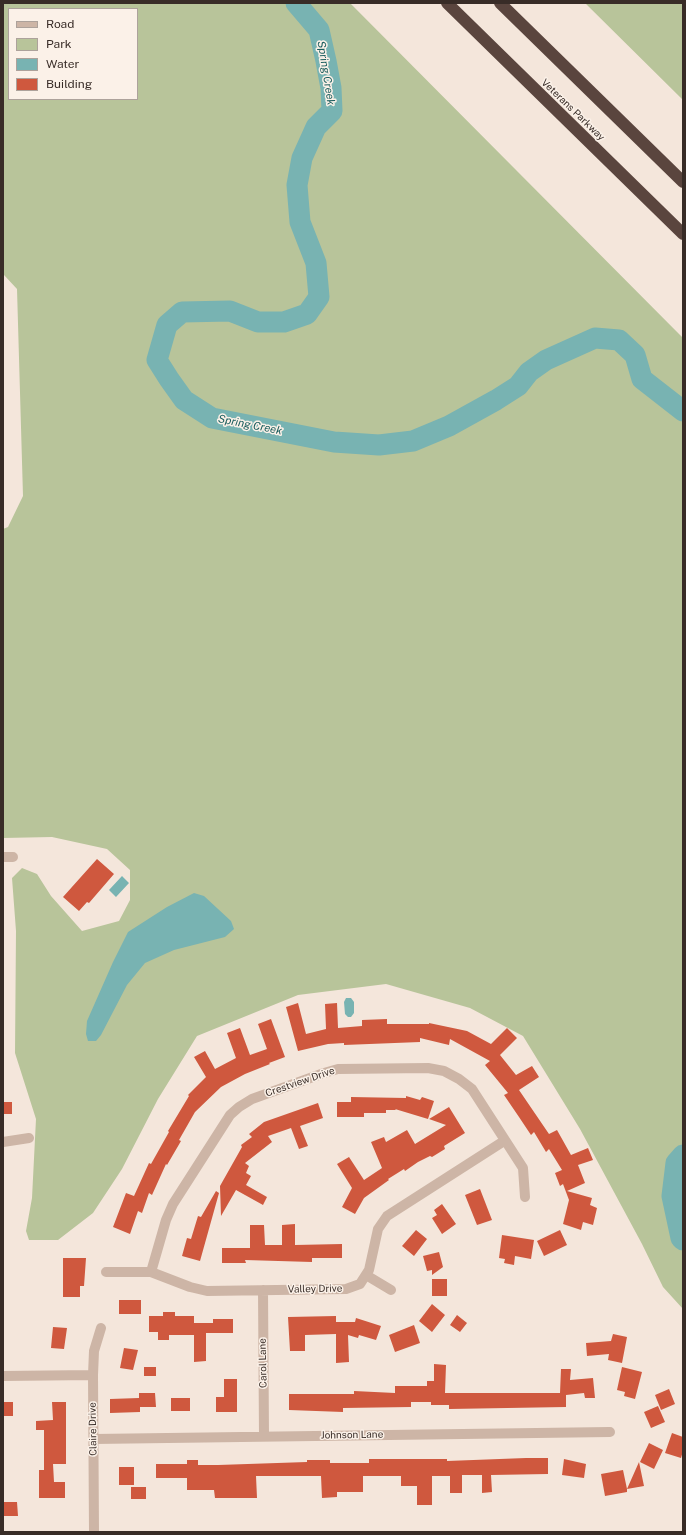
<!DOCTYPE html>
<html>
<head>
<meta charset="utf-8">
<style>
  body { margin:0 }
  #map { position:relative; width:686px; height:1535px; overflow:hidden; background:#f4e6db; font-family:"Public Sans",sans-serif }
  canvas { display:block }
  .frame { position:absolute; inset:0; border:4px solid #382c27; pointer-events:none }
  .legend { position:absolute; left:8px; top:8px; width:130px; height:92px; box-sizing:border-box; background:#fbf1e8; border:1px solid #ada29b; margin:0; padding:5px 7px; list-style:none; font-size:12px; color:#382c27 }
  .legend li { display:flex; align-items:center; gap:8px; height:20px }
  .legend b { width:20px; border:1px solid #ada29b }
</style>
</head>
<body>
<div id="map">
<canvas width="686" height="1535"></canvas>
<div class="frame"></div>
<ul class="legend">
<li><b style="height:5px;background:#cdb5a6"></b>Road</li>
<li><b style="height:11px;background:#b8c49a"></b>Park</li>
<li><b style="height:11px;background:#78b3b2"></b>Water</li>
<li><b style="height:11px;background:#cf583e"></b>Building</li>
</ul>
</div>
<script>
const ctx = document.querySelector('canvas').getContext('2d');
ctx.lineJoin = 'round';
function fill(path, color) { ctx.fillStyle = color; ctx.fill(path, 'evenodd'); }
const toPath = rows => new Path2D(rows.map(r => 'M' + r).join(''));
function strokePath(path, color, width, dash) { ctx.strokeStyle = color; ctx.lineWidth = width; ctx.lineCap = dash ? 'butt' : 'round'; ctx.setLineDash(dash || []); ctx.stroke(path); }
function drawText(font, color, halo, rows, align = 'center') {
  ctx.font = font + ' "Public Sans",sans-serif'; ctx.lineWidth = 3; ctx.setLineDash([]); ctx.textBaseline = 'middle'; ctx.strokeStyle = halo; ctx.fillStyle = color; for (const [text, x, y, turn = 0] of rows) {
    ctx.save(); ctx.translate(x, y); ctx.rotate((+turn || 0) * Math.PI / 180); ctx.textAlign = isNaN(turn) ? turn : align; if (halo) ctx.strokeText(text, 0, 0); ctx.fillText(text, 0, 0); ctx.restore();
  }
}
const green = toPath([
  [3,3,350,3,683,338,683,1309,663,1287,642,1244,580,1129,523,1036,470,1008,386,984,298,995,197,1036,158,1099,122,1169,93,1213,58,1240,29,1240,26,1231,32,1198,36,1119,15,1053,16,931,12,878,22,868,37,874,51,896,82,931,119,921,130,900,130,870,107,849,52,837,3,838,3,529,8,527,23,496,17,289,4,275,3,271],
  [9,9,137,9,137,99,9,99],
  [585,3,683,3,683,100]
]);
const water = toPath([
  [122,876,129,883,116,897,109,890],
  [194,893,204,896,231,921,234,929,225,937,174,950,145,963,127,985,101,1035,96,1041,88,1041,86,1034,87,1021,113,962,128,932,167,907],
  [346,998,351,998,354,1002,354,1013,351,1017,348,1017,345,1014,344,1002]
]);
const river = toPath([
  [296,3,319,30,326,61,331,88,332,111,316,127,302,158,297,185,300,222,316,263,319,297,307,314,284,322,258,322,230,311,182,312,167,325,157,360,169,379,184,400,212,418,334,442,379,445,413,441,449,426,496,400,518,386,529,372,546,360,595,338,619,340,635,355,642,379,683,411],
  [683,1155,676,1163,672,1196,681,1238,683,1240]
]);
const building = toPath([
  [97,859,114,874,89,903,87,902,79,911,63,897],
  [298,1003,306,1034,326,1029,325,1004,337,1003,338,1028,362,1026,362,1020,387,1019,387,1024,429,1024,429,1023,467,1031,491,1044,507,1028,517,1038,500,1055,516,1075,532,1066,539,1077,519,1090,549,1134,557,1130,571,1155,588,1148,593,1160,578,1165,585,1183,567,1191,592,1198,590,1205,597,1208,593,1225,583,1222,581,1230,563,1224,569,1200,563,1184,560,1186,555,1173,562,1170,549,1149,546,1152,534,1132,531,1135,519,1117,504,1095,508,1093,485,1065,490,1061,450,1039,449,1045,420,1038,420,1042,344,1045,344,1043,328,1044,298,1051,286,1007],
  [271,1019,285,1057,269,1063,270,1064,245,1074,221,1087,195,1112,179,1140,181,1141,167,1165,166,1164,152,1195,149,1193,142,1213,138,1211,130,1234,113,1227,126,1193,134,1196,149,1163,151,1164,169,1132,168,1131,189,1096,188,1095,206,1077,194,1057,205,1051,215,1069,236,1058,227,1033,240,1028,250,1055,267,1049,258,1024],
  [406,1096,420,1100,422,1097,434,1101,428,1119,395,1109,396,1110,386,1110,386,1113,364,1113,364,1117,337,1117,337,1102,351,1102,351,1097,406,1098],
  [3,1102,12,1102,12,1114,3,1114],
  [318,1103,323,1118,300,1126,308,1146,299,1149,291,1128,268,1136,272,1142,245,1163,249,1166,246,1173,251,1176,246,1185,267,1197,263,1205,236,1190,221,1216,220,1186,242,1147,241,1145,252,1137,249,1134,264,1122],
  [449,1107,465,1133,444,1146,445,1149,432,1157,430,1156,418,1162,405,1171,404,1169,388,1179,389,1180,364,1198,355,1214,342,1207,352,1188,337,1164,349,1157,364,1180,382,1168,371,1142,384,1137,386,1142,407,1130,415,1144,446,1125,429,1119],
  [480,1189,492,1220,477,1225,465,1195],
  [216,1191,219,1193,200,1261,182,1256,187,1238,191,1239,198,1216,201,1217],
  [442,1204,456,1224,442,1234,432,1218,437,1215,434,1210],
  [295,1224,295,1245,342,1244,342,1258,312,1258,312,1262,245,1260,246,1263,222,1263,222,1248,250,1248,250,1225,264,1225,265,1245,282,1245,282,1225],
  [416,1230,427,1239,414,1256,402,1246],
  [560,1230,567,1245,544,1256,537,1241],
  [502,1235,534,1240,531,1259,515,1256,514,1265,504,1263,505,1259,499,1258],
  [439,1252,443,1267,432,1275,432,1270,427,1271,423,1256],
  [63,1258,86,1258,84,1286,80,1286,80,1297,63,1297],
  [432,1279,447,1279,447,1296,432,1296],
  [119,1300,141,1300,141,1314,119,1314],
  [432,1304,445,1315,432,1332,419,1321],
  [163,1312,175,1312,175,1316,194,1316,194,1323,213,1323,213,1319,233,1319,233,1333,206,1333,206,1361,194,1362,194,1335,169,1335,169,1340,158,1340,158,1332,149,1332,149,1316,163,1316],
  [457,1315,467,1323,460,1332,450,1325],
  [336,1316,336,1322,355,1322,356,1318,381,1326,376,1340,359,1335,358,1338,348,1335,349,1362,336,1363,336,1334,305,1335,305,1351,290,1351,288,1317],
  [414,1325,420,1343,395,1352,389,1335],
  [53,1327,67,1328,64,1349,51,1348],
  [613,1334,627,1337,622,1363,608,1360,609,1354,587,1356,586,1343,611,1341],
  [124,1348,138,1350,133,1370,120,1368],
  [434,1364,446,1365,445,1393,560,1393,561,1369,571,1369,570,1380,593,1378,595,1398,585,1398,584,1393,566,1395,566,1407,449,1409,449,1405,431,1405,431,1402,411,1402,411,1407,343,1408,343,1412,289,1410,289,1394,354,1394,354,1391,395,1393,395,1386,427,1386,427,1381,434,1381],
  [144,1367,156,1367,156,1376,144,1376],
  [622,1367,642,1372,635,1399,624,1396,625,1392,617,1390],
  [224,1379,237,1379,237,1412,216,1412,216,1397,224,1397],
  [669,1389,675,1404,661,1410,655,1395],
  [139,1393,155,1393,156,1407,140,1407,140,1412,110,1413,110,1399,139,1398],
  [171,1398,190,1398,190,1411,171,1411],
  [3,1402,13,1402,13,1416,3,1416],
  [52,1402,66,1402,66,1464,53,1464,54,1482,65,1482,65,1498,39,1498,39,1470,44,1470,44,1430,36,1430,36,1421,53,1420],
  [658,1406,665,1422,651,1428,644,1412],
  [672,1433,683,1437,683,1451,681,1458,665,1453],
  [649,1443,663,1450,654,1469,640,1462],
  [526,1458,548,1458,548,1474,491,1475,492,1492,482,1493,482,1475,462,1475,462,1493,450,1493,450,1476,432,1476,432,1505,417,1505,417,1486,401,1486,401,1476,363,1476,363,1492,337,1492,337,1497,322,1498,321,1476,256,1476,257,1498,215,1498,214,1490,187,1490,187,1478,156,1478,156,1464,187,1464,187,1460,198,1460,198,1465,218,1465,307,1462,307,1460,330,1460,330,1463,369,1463,369,1459,447,1459,447,1461],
  [564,1459,586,1464,584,1478,562,1475],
  [639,1462,644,1486,627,1489,627,1492,605,1496,601,1474,623,1470,627,1489],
  [119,1467,134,1467,134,1485,119,1485],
  [131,1487,146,1487,146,1499,131,1499],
  [3,1502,17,1502,18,1516,3,1516]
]);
const minor = toPath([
  [3,857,13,857],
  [3,1142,29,1138],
  [106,1272,151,1272,190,1287,207,1291,346,1289,360,1284,369,1270,378,1229,387,1216,504,1141],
  [151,1272,166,1220,173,1204,230,1115,239,1107,252,1099,324,1073,338,1069,428,1068,444,1071,459,1079,472,1089,523,1168,525,1197],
  [366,1275,391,1290],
  [263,1290,264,1436],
  [3,1376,93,1375],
  [94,1439,610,1432],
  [94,1532,93,1375,94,1351,101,1328]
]);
const highway = toPath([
  [447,3,683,234],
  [500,3,683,182]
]);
const streetNames = [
  ["Veterans Parkway",573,110,44],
  ["Crestview Drive",300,1082,-19],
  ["Valley Drive",315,1289,-1],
  ["Carol Lane",263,1363,-91],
  ["Claire Drive",93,1429,-91],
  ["Johnson Lane",352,1435,-1]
];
const waterNames = [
  ["Spring Creek",326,73,81],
  ["Spring Creek",250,425,11]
];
fill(green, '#b8c49a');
fill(water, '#78b3b2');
strokePath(river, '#78b3b2', 21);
fill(building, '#cf583e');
strokePath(minor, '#cdb5a6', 10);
strokePath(highway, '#5a453e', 12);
drawText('10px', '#382c27', '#fbf1e8', streetNames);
drawText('italic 11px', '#1a5d5d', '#fbf1e8', waterNames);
</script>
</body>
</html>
